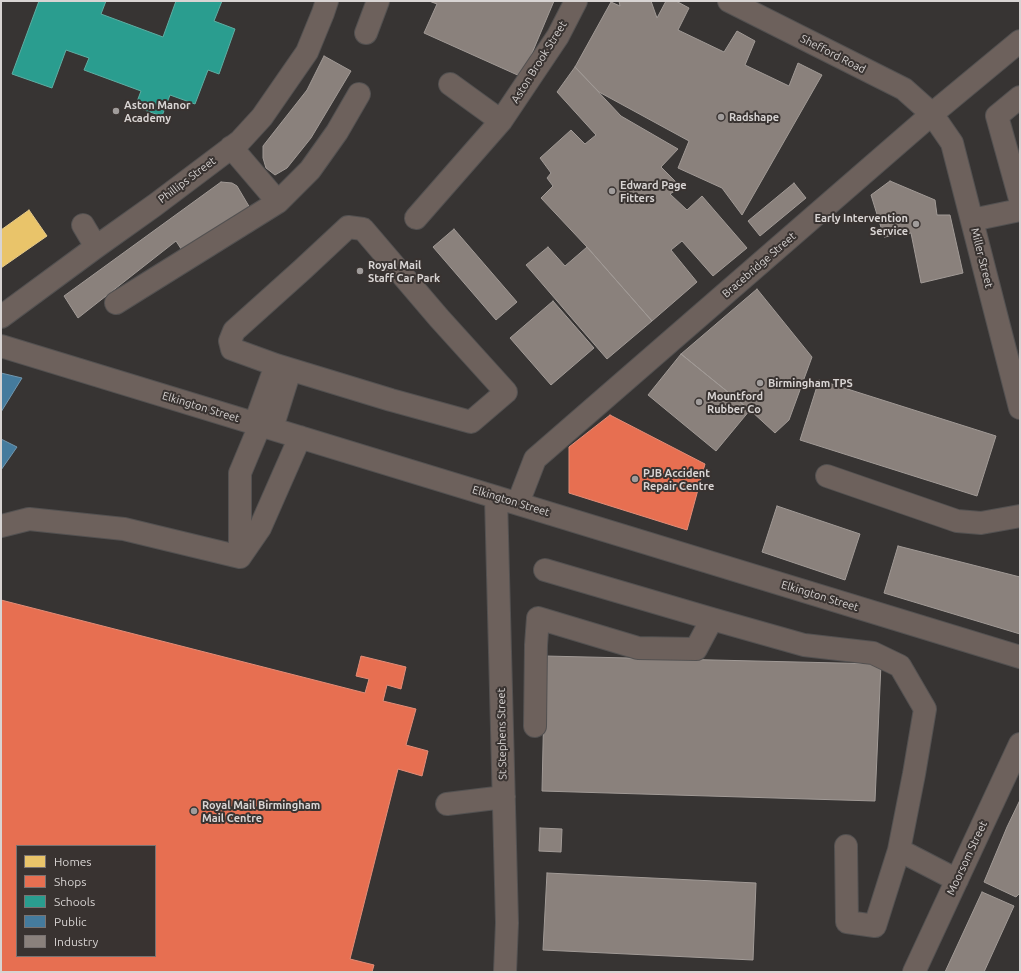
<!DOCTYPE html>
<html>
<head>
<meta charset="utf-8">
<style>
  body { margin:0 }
  #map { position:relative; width:1021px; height:973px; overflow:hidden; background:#373433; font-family:Ubuntu,sans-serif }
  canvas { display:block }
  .frame { position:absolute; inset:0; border:2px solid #d8d4d3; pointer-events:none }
  .legend { position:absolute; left:16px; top:845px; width:140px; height:112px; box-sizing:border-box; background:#393331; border:1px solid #797372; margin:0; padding:5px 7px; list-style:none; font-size:12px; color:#d8d4d3 }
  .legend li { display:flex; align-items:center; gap:8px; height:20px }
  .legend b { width:20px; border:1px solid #797372 }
</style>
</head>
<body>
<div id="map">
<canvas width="1021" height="973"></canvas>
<div class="frame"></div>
<ul class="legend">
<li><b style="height:11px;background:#e9c46a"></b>Homes</li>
<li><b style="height:11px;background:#e76f51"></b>Shops</li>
<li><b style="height:11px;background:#2a9d8f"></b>Schools</li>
<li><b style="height:11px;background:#457b9d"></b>Public</li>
<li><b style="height:11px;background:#8a817c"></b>Industry</li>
</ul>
</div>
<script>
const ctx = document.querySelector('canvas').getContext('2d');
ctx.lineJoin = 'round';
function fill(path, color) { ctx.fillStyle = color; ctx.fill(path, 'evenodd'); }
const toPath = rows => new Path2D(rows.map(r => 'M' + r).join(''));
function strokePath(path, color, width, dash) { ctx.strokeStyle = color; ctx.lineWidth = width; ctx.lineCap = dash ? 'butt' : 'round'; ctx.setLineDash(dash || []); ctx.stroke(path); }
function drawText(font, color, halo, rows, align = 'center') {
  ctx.font = font + ' Ubuntu,sans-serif'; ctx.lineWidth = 4; ctx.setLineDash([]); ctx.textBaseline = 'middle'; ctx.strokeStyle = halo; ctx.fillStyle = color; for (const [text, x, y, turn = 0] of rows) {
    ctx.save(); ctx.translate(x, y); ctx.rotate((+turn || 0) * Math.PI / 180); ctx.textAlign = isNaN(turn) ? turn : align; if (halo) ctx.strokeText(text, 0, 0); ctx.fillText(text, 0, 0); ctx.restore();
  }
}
const homes = toPath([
  [29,210,47,236,1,268,1,230,29,210]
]);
const shops = toPath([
  [610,415,705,464,687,530,569,493,569,447,610,415],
  [1,600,365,693,369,679,356,676,361,656,406,667,401,689,387,685,383,701,416,709,406,745,428,751,422,776,398,769,350,959,374,965,372,972,1,972,1,600],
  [17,846,155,846,155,956,17,956,17,846]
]);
const schools = toPath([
  [39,1,106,1,101,14,163,37,176,1,222,1,214,21,235,29,219,74,208,70,195,104,170,95,162,116,135,107,141,91,84,70,89,58,66,50,52,88,12,74,39,1]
]);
const public = toPath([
  [1,373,22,378,1,412,1,373],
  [1,439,17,447,1,470,1,439]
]);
const industry = toPath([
  [429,1,554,1,522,77,424,33,437,4,429,1],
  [619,1,651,1,657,18,666,1,676,1,689,8,678,30,724,52,737,31,755,41,745,65,789,86,798,63,822,75,742,215,722,188,678,168,689,141,599,92,575,67,611,2,620,6,619,1],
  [324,56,351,71,311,138,287,168,275,175,266,168,263,158,263,146,307,90,324,56],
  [575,67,621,116,678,149,661,167,681,187,670,194,687,210,702,196,747,248,713,276,682,241,671,250,697,282,652,321,587,247,541,198,553,186,547,178,551,173,540,158,571,130,585,144,596,135,557,92,575,67],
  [890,181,935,200,937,215,950,215,963,273,921,283,911,233,884,237,871,195,890,181],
  [221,182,232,183,237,186,250,208,185,255,176,241,78,318,64,296,221,182],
  [794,183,806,198,760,236,748,221,794,183],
  [454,229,517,302,496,320,433,247,454,229],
  [548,247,565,266,587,247,652,321,607,359,526,265,548,247],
  [757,289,812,357,789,420,775,433,750,410,681,354,757,289],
  [553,301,594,348,551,385,510,338,553,301],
  [681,354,750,410,716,451,648,395,681,354],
  [819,380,996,436,977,496,800,440,819,380],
  [777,506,860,534,845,580,762,552,777,506],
  [898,546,1020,577,1020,634,884,593,898,546],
  [545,656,881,664,875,801,542,791,545,656],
  [1020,800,1020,893,1016,897,984,882,1007,827,1020,800],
  [540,828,562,829,561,852,539,851,540,828],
  [547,873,756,883,753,960,543,950,547,873],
  [982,892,1014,906,984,972,945,972,982,892]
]);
const minor = toPath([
  [729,1,904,89,932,114,952,143,1020,408],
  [366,33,378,1],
  [450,84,501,121],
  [1020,97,997,116,1020,199],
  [278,202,310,170,337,132,359,94],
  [416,218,501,121,558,36,576,1],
  [972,220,1020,210],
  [83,225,96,247],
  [116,303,278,202,231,147],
  [1,317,96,247,155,205,240,141,262,117,307,52,323,13,327,1],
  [1,346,1020,657],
  [255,423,276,365,232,349,230,341,234,331,303,269,348,227,363,229,439,318,506,392,471,422,391,400,276,365],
  [272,428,287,380],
  [827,476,957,521,981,523,1020,516],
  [496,497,507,923,505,972],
  [518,503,535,459,932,114,1020,41],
  [1,526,29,519,124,529,240,557],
  [240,557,240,473,260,425],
  [240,557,260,528,300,437],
  [545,570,712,619,804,645,873,653,900,666,925,709,914,774,899,850],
  [535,726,536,645,538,618,638,648,696,649,712,619],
  [447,804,504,797],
  [846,846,847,922,875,926,899,850,957,880],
  [914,972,1020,744]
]);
const markers = [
  [116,111,4,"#a09c9b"],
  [721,117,4,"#a09c9b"],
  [612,191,4,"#a09c9b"],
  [916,224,4,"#a09c9b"],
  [360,271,4,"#a09c9b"],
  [760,383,4,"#a09c9b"],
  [699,402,4,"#a09c9b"],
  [635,479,4,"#a09c9b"],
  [194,811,4,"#a09c9b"]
];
const streetNames = [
  ["Shefford Road",833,54,27],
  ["Aston Brook Street",539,62,-58],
  ["Phillips Street",187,180,-37],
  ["Miller Street",982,258,76],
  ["Bracebridge Street",759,265,-41],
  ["Elkington Street",201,407,17],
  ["Elkington Street",511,501,17],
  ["Elkington Street",820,596,17],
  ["St Stephens Street",502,734,-91],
  ["Moorsom Street",967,858,-65]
];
const poiNames = [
  ["Aston Manor",124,105],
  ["Academy",124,118],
  ["Radshape",729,117],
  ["Edward Page",620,185],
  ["Fitters",620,198],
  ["Early Intervention",908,218,"right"],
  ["Service",908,231,"right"],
  ["Royal Mail",368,265],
  ["Staff Car Park",368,278],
  ["Birmingham TPS",768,383],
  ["Mountford",707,396],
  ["Rubber Co",707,409],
  ["PJB Accident",643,473],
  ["Repair Centre",643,486],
  ["Royal Mail Birmingham",202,805],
  ["Mail Centre",202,818]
];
fill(homes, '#e9c46a');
strokePath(homes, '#e4c98a', 1);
fill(shops, '#e76f51');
strokePath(shops, '#e28d78', 1);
fill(schools, '#2a9d8f');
strokePath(schools, '#5eaea3', 1);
fill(public, '#457b9d');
strokePath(public, '#7196ad', 1);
fill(industry, '#8a817c');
strokePath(industry, '#a19a96', 1);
strokePath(minor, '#535151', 24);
strokePath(minor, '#6d615c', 22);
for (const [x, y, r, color] of markers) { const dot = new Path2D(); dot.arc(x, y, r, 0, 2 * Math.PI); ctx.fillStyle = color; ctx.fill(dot); strokePath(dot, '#393331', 1.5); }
drawText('11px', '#d8d4d3', '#393331', streetNames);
drawText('bold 11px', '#d8d4d3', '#393331', poiNames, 'left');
</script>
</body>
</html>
